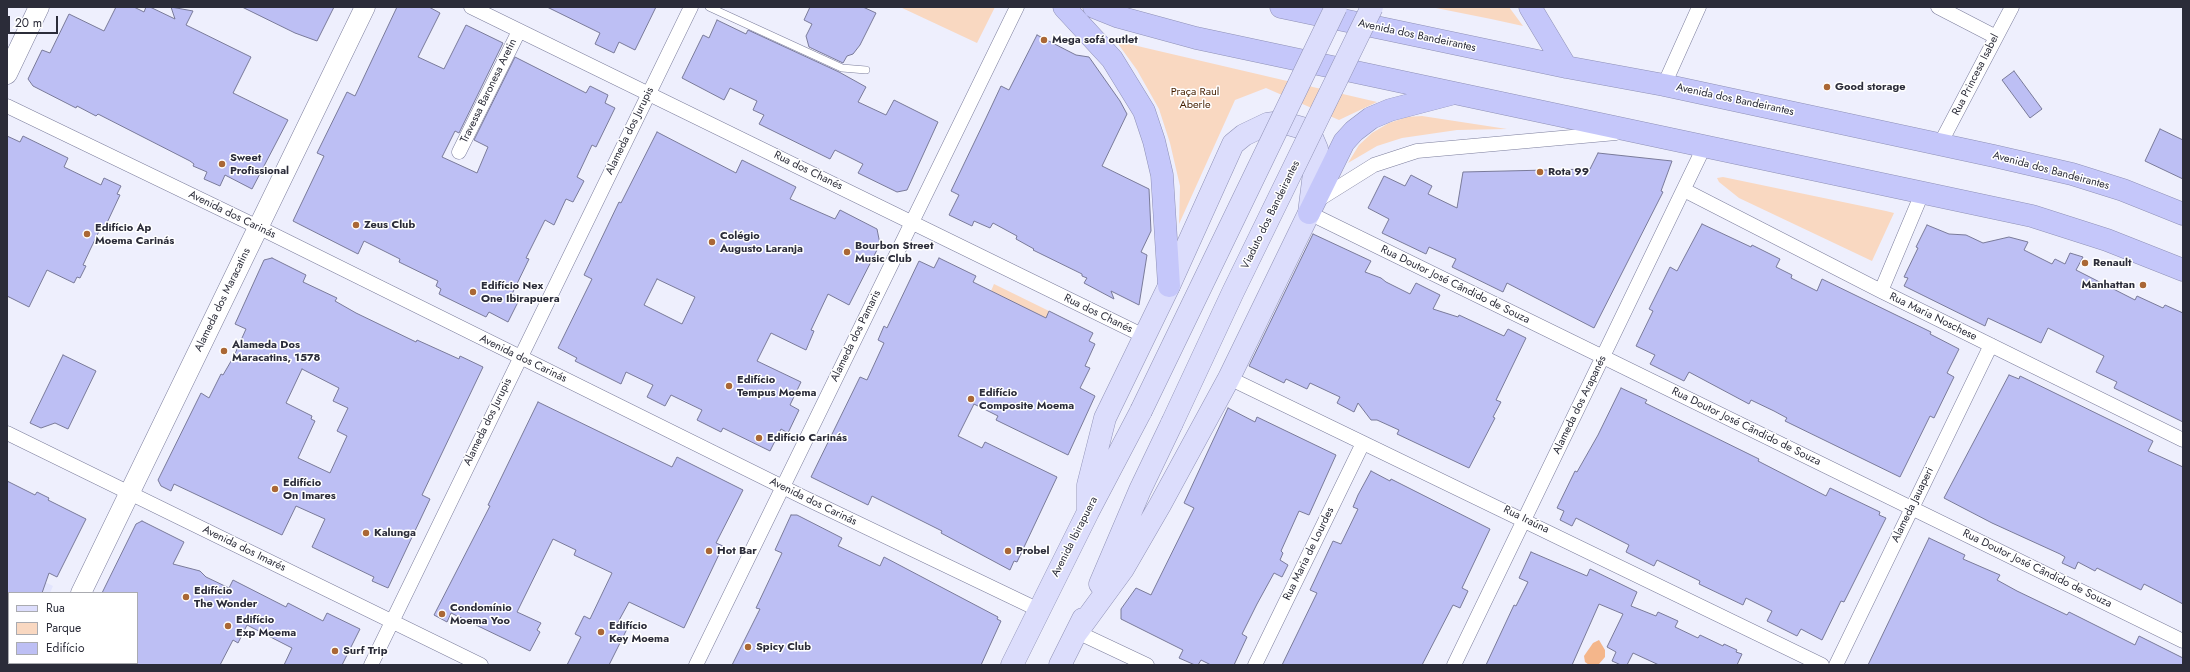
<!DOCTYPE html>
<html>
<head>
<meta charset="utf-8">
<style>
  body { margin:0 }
  #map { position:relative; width:2190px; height:672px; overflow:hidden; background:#eeeffd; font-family:Jost,sans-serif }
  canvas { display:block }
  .frame { position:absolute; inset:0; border:8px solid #2b2c39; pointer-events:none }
  .legend { position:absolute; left:8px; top:592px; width:130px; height:72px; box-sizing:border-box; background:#fff; border:1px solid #aaabb0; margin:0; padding:5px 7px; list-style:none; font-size:12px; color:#2b2c39 }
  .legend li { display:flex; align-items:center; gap:8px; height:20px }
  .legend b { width:20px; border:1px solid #aaabb0 }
  .scale { position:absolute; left:8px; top:16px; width:50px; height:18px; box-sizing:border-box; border:2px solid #2b2c39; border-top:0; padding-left:5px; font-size:12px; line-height:14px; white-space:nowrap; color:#2b2c39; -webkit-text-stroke:3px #fff; paint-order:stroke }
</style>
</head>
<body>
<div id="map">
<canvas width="2190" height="672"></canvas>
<div class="frame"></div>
<ul class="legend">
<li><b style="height:5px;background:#dcddfc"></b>Rua</li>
<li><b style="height:11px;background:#f9d8c1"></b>Parque</li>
<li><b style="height:11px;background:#bdbff4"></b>Edifício</li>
</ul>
<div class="scale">20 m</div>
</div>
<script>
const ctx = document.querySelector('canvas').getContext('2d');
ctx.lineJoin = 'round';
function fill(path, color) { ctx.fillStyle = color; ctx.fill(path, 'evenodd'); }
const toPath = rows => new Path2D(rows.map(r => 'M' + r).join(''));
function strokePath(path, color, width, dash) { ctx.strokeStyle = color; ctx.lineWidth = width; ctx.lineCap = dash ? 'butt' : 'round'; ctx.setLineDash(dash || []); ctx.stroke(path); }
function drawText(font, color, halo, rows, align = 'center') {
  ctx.font = font + ' Jost,sans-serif'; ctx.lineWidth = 3; ctx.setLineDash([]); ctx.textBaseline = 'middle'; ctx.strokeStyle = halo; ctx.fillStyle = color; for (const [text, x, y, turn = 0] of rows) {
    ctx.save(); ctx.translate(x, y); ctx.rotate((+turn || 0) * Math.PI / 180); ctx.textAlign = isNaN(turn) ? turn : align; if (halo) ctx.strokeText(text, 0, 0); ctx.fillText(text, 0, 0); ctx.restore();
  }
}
const built = toPath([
  [7,563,53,586,50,593,9,593,9,651,7,650]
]);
const green = toPath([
  [900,7,995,7,977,43],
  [1431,7,1509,7,1523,26,1491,19],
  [1116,41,1377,102,1339,120,1266,88,1235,100,1179,224,1180,186,1170,143,1159,109,1137,70],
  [1422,116,1507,129,1457,130,1402,138,1377,146,1348,163,1359,145,1372,133,1389,123,1407,117],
  [1723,177,1886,211,1894,213,1872,261,1739,198,1719,182,1717,178],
  [994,284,1049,311,1046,318,991,291]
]);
const water = toPath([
  [1599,640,1605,650,1605,657,1599,664,1589,665,1585,662,1584,656,1593,643]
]);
const building = toPath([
  [116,7,134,7,144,12,146,7,150,7,175,19,171,7,193,11,186,25,251,57,233,93,288,120,252,189,225,175,220,186,204,179,207,172,193,166,194,164,190,161,98,114,96,116,77,106,76,108,33,86,28,79,42,50,50,53,69,14,104,31,116,7],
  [242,7,334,7,317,41,295,33,242,7],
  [397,7,429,7,440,13,418,57,444,69,466,25,503,43,459,133,455,131,442,157,477,173,488,147,474,140,515,57,586,93,590,86,608,95,605,103,615,108,596,147,592,145,577,177,584,181,573,202,566,199,554,225,545,220,526,258,529,259,512,294,520,298,508,322,489,312,486,317,439,294,441,289,436,286,438,281,399,262,400,259,364,241,358,254,293,221,324,156,317,153,347,92,355,96,397,7],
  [547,7,656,7,635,50,619,42,614,53,595,44,600,33,547,7],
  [810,7,863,7,876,13,860,45,853,54,847,56,843,63,809,47,806,36,812,24,804,20,810,7],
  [717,20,746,34,748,30,839,72,866,87,858,102,886,115,894,100,938,122,907,190,897,192,858,173,863,164,835,150,830,159,759,124,764,115,753,110,757,101,730,88,724,100,682,78,703,35,709,38,717,20],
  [1037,35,1076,55,1089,57,1120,101,1127,114,1102,166,1149,189,1151,231,1141,252,1147,255,1139,305,1111,291,1114,299,1084,283,1087,278,1082,276,1082,274,1033,250,1034,249,1016,239,1017,236,993,223,990,228,974,221,972,226,949,215,959,195,951,191,986,118,1001,86,1009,90,1037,35],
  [2014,71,2042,109,2030,118,2002,80,2014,71],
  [2160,129,2183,140,2183,179,2145,161,2160,129],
  [657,132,736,173,742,160,796,187,790,199,819,212,835,219,840,210,877,229,880,244,849,305,828,294,811,330,814,331,806,350,771,333,757,361,801,382,790,405,799,410,788,433,781,429,770,451,723,428,721,432,697,420,702,410,671,395,665,406,647,397,653,385,626,372,621,384,575,361,577,358,558,348,592,279,584,275,619,202,621,203,657,132],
  [657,279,695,297,682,324,644,305,657,279],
  [7,136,20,142,23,136,68,158,64,167,101,185,104,178,121,186,117,194,120,195,105,227,102,225,90,250,83,265,86,266,80,278,77,277,74,283,47,270,29,307,7,296,7,136],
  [1598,153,1672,161,1661,191,1663,192,1594,328,1507,283,1503,292,1452,267,1456,259,1429,247,1426,254,1382,233,1389,219,1368,208,1384,176,1405,186,1411,175,1432,186,1428,194,1457,208,1463,172,1590,169,1598,153],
  [1702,224,1751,247,1752,245,1780,259,1776,267,1792,275,1791,278,1817,291,1822,279,1931,332,1930,334,1959,349,1947,373,1954,377,1934,418,1930,416,1900,477,1785,421,1787,418,1774,411,1751,400,1749,404,1689,372,1684,381,1650,364,1655,355,1636,346,1653,311,1649,309,1670,267,1677,271,1702,224],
  [1927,225,1949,234,1966,235,1983,243,2009,237,2028,242,2024,250,2052,264,2055,259,2065,264,2070,253,2083,257,2076,270,2135,300,2137,296,2163,308,2165,305,2183,313,2183,422,2114,388,2117,382,2096,372,2104,356,2048,328,2041,343,1988,318,1985,326,1904,286,1908,278,1904,277,1918,248,1916,247,1927,225],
  [1313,234,1371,261,1365,272,1381,278,1386,282,1410,294,1416,283,1440,295,1433,309,1458,317,1459,315,1504,336,1508,329,1526,338,1496,400,1501,402,1493,417,1495,418,1469,468,1397,434,1399,430,1377,420,1371,420,1358,403,1354,412,1337,403,1340,397,1310,383,1307,389,1286,379,1284,383,1249,366,1313,234],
  [272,258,306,275,303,282,337,298,335,301,356,313,416,342,417,340,459,359,460,356,483,367,422,495,430,499,388,588,372,581,374,577,312,547,325,519,296,506,282,535,174,484,171,491,161,486,158,480,201,393,209,398,221,374,223,375,234,356,246,329,235,324,264,260,272,258],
  [302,369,339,388,333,401,348,408,337,431,347,436,330,473,298,458,315,421,311,419,312,416,286,403,302,369],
  [939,258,976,276,973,282,1046,318,1049,311,1093,333,1089,341,1095,344,1085,366,1090,368,1080,388,1095,396,1068,455,996,420,998,416,974,404,958,436,982,448,985,442,1057,477,1017,562,1014,561,1010,570,941,533,942,531,872,496,868,505,811,477,860,377,867,380,884,343,878,340,884,326,887,328,919,261,934,268,939,258],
  [63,355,96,371,68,429,55,423,41,428,30,423,63,355],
  [2009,375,2019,379,2020,376,2153,441,2148,451,2183,467,2183,604,2144,584,2141,590,2097,568,2095,571,2078,562,2075,569,2062,563,2065,557,2060,554,1992,523,1944,498,2009,375],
  [1621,388,1647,400,1645,403,1759,459,1758,461,1826,496,1830,488,1880,512,1879,515,1886,518,1844,602,1841,601,1822,640,1801,629,1797,636,1767,621,1772,611,1746,598,1743,605,1699,584,1700,581,1657,560,1654,566,1626,552,1629,545,1576,518,1572,526,1560,520,1564,511,1557,508,1575,471,1577,472,1598,435,1621,388],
  [538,402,672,467,677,457,743,490,716,543,723,546,684,628,629,602,617,624,627,629,609,665,567,665,581,637,575,634,584,616,590,619,612,573,574,555,576,550,553,539,517,612,541,623,537,630,540,632,530,651,451,613,447,622,434,615,490,506,488,505,538,402],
  [1228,408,1255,422,1257,417,1336,455,1309,515,1299,511,1281,551,1283,553,1280,560,1288,565,1282,577,1274,573,1257,604,1242,634,1247,637,1234,665,1211,665,1201,660,1198,665,1195,665,1179,658,1183,650,1121,619,1121,609,1136,588,1151,595,1194,508,1184,503,1228,408],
  [1371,471,1390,481,1391,479,1490,529,1462,588,1468,591,1460,608,1453,605,1422,665,1282,665,1317,593,1310,590,1333,541,1341,544,1358,509,1353,507,1358,495,1371,471],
  [7,481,35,495,37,492,49,498,48,500,86,519,57,577,49,573,42,593,7,593,7,481],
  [791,515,797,515,842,538,838,546,880,566,884,557,998,617,997,619,1001,621,981,665,732,665,760,609,756,608,782,553,775,550,791,515],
  [142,521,184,542,173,564,200,571,206,577,229,588,233,580,286,607,288,603,323,621,327,613,360,629,342,665,284,665,292,648,247,625,238,643,233,640,220,665,137,665,137,593,102,593,136,524,142,521],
  [1929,538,1965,555,1963,559,2000,575,1997,580,2017,591,2067,615,2069,612,2135,645,2139,636,2183,658,2183,665,1868,665,1929,538],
  [1531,552,1587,576,1590,569,1637,592,1631,606,1656,616,1658,612,1678,621,1675,627,1698,638,1700,635,1723,646,1724,644,1737,650,1736,652,1742,654,1737,665,1659,665,1633,653,1627,665,1621,665,1612,661,1616,652,1607,647,1623,614,1599,604,1572,665,1486,665,1514,605,1516,606,1528,582,1519,578,1531,552]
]);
const lane = toPath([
  [709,7,842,68,866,70],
  [7,633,9,634]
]);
const street = toPath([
  [471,7,1144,336],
  [1938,7,1996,37],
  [1664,85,1699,7],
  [7,106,258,227,803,497,1039,610],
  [1940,144,2012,7],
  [459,152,519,31],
  [1684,190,1881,291,2183,440],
  [1318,200,1374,165,1417,151,1616,133],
  [1309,213,2183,641],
  [1881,291,1923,191],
  [1229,378,1822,665],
  [7,433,481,665],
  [1077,632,1147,665],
  [371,665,691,7],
  [696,665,1017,7],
  [1255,665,1363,443],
  [1454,665,1705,145],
  [1836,665,1991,345]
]);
const secondary = toPath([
  [7,74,39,7],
  [81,593,365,7],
  [45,665,46,663]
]);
const primary = toPath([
  [1100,584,1140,490,1172,423],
  [1077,632,1123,569,1160,505,1229,378,1309,213,1317,149,1311,135,1302,128,1281,122,1267,124,1244,135,1233,144,1169,286,1105,418,1088,485,1088,512],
  [1012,665,1088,512,1141,411],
  [1060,665,1083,619]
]);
const highway = toPath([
  [1064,7,1112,59,1144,111,1154,141,1162,175,1169,286],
  [1094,7,1119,17,1196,38,2032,216,2107,240,2183,270],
  [1281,7,1566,67,1664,85,1994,156,2072,174,2123,190,2183,214],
  [1530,7,1566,67],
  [1309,213,1344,142,1354,131,1371,118,1390,110,1451,94]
]);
const primaryBridge = toPath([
  [1141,411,1336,7],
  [1172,423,1233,292,1372,7]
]);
const markers = [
  [1044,40,4,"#aa6735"],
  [1827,87,4,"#aa6735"],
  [222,164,4,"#aa6735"],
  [1540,172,4,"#aa6735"],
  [356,225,4,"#aa6735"],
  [87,234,4,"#aa6735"],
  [712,242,4,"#aa6735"],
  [847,252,4,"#aa6735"],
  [2085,263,4,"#aa6735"],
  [2143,285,4,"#aa6735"],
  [473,292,4,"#aa6735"],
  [224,351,4,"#aa6735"],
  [729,386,4,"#aa6735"],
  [971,399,4,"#aa6735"],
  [759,438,4,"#aa6735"],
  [275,489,4,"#aa6735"],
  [366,533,4,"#aa6735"],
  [709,551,4,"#aa6735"],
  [1008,551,4,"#aa6735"],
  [186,597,4,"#aa6735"],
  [442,614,4,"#aa6735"],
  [228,626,4,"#aa6735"],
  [601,632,4,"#aa6735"],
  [748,647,4,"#aa6735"],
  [335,651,4,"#aa6735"]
];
const streetNames = [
  ["Avenida dos Bandeirantes",1417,36,12],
  ["Rua Princesa Isabel",1976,75,-63],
  ["Travessa Baronesa Aretin",489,91,-64],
  ["Avenida dos Bandeirantes",1735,100,12],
  ["Alameda dos Jurupis",630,131,-64],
  ["Rua dos Chanés",808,171,26],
  ["Avenida dos Bandeirantes",2051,171,15],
  ["Avenida dos Carinás",232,215,26],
  ["Viaduto dos Bandeirantes",1271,215,-64],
  ["Rua Doutor José Cândido de Souza",1455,285,26],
  ["Alameda dos Maracatins",223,300,-64],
  ["Rua dos Chanés",1098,314,26],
  ["Rua Maria Noschese",1933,317,26],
  ["Alameda dos Pamaris",856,336,-64],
  ["Avenida dos Carinás",523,359,26],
  ["Alameda dos Arapanés",1580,405,-64],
  ["Alameda dos Jurupis",488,422,-64],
  ["Rua Doutor José Cândido de Souza",1746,427,26],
  ["Avenida dos Carinás",813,502,26],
  ["Alameda Jauaperi",1913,505,-64],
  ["Rua Iraúna",1526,520,26],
  ["Avenida Ibirapuera",1075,537,-63],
  ["Avenida dos Imarés",244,549,26],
  ["Rua Maria de Lourdes",1309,554,-64],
  ["Rua Doutor José Cândido de Souza",2037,569,26]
];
const poiNames = [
  ["Mega sofá outlet",1052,40],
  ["Good storage",1835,87],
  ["Sweet",230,158],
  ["Profissional",230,171],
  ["Rota 99",1548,172],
  ["Zeus Club",364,225],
  ["Edifício Ap",95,228],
  ["Moema Carinás",95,241],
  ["Colégio",720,236],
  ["Augusto Laranja",720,249],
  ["Bourbon Street",855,246],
  ["Music Club",855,259],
  ["Renault",2093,263],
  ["Manhattan",2135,285,"right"],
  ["Edifício Nex",481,286],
  ["One Ibirapuera",481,299],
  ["Alameda Dos",232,345],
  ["Maracatins, 1578",232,358],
  ["Edifício",737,380],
  ["Tempus Moema",737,393],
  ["Edifício",979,393],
  ["Composite Moema",979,406],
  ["Edifício Carinás",767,438],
  ["Edifício",283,483],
  ["On Imares",283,496],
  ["Kalunga",374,533],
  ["Hot Bar",717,551],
  ["Probel",1016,551],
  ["Edifício",194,591],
  ["The Wonder",194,604],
  ["Condomínio",450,608],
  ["Moema Yoo",450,621],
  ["Edifício",236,620],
  ["Exp Moema",236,633],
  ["Edifício",609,626],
  ["Key Moema",609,639],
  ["Spicy Club",756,647],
  ["Surf Trip",343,651]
];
const parkNames = [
  ["Praça Raul",1195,92],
  ["Aberle",1195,105]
];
fill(built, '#e3e5fe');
fill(green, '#f9d8c1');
fill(water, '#f4b68b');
fill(building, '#bdbff4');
strokePath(building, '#797a99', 1);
strokePath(lane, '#7b7d9c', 8);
strokePath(street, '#7b7d9c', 15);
strokePath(secondary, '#7b7d9c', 21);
strokePath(primary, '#8f91b6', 23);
strokePath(highway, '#8f91b6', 23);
strokePath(lane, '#fff', 7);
strokePath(street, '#fff', 14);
strokePath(secondary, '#fff', 20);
strokePath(primary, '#dcddfc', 22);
strokePath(highway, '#c5c7fa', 22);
strokePath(primaryBridge, '#8f91b6', 23, []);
strokePath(primaryBridge, '#dcddfc', 22);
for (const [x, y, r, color] of markers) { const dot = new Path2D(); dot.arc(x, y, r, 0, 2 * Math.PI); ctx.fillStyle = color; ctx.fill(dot); strokePath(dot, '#fff', 1.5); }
drawText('11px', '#2b2c39', '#fff', streetNames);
drawText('bold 11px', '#2b2c39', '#fff', poiNames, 'left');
drawText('11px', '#451f00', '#fff', parkNames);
</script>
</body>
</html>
